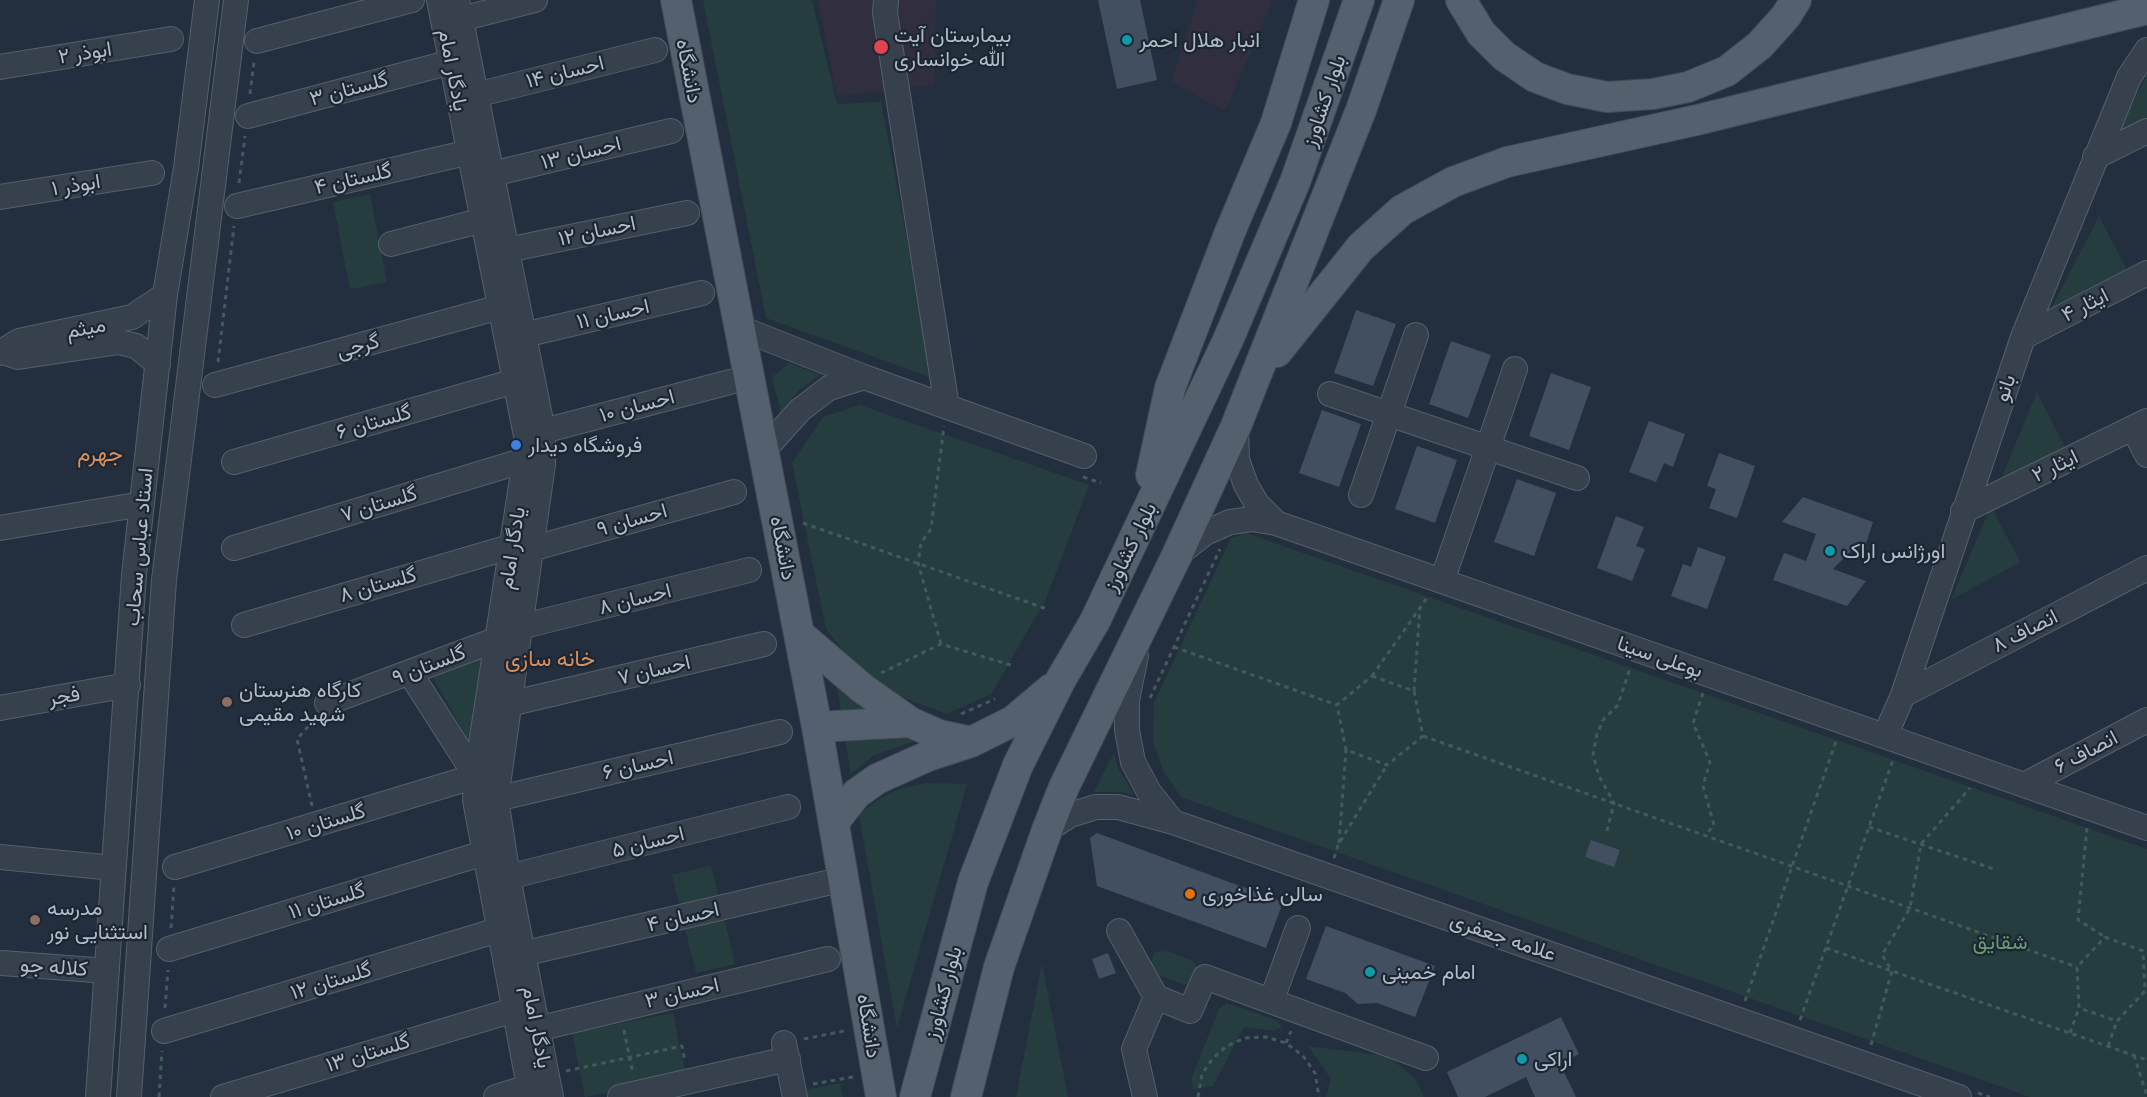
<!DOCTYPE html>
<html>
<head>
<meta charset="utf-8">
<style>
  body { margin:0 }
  canvas { display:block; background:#232f3e }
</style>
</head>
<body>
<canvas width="2147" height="1097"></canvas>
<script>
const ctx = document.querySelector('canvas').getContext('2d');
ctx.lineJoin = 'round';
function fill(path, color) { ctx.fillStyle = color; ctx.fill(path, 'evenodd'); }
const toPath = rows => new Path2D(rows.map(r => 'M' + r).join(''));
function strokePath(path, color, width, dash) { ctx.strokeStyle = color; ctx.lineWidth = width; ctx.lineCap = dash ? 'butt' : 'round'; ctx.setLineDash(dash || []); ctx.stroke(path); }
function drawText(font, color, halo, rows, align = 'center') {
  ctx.font = font + ' "Golos Text",Vazirmatn,sans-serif'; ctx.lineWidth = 4.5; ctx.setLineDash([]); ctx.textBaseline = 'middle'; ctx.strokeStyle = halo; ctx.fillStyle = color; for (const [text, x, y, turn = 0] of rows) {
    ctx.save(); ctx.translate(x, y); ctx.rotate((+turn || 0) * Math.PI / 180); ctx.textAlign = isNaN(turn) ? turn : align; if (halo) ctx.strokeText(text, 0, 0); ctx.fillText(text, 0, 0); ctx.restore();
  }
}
const medical = toPath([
  [818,0,936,0,934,85,837,96],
  [1198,0,1273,0,1225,111,1171,82]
]);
const green = toPath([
  [703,0,812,0,837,104,881,102,933,378,766,318],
  [2147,75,2147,121,2115,137],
  [370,194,387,282,350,289,333,202],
  [2099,216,2128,272,2050,311],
  [789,363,820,375,798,391,781,412,772,377],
  [2037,392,2066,449,2002,477],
  [860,405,1089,485,1046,599,991,694,947,714,889,692,856,666,826,629,792,463,823,417],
  [1991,506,2020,562,1951,600],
  [1246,533,2147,849,2147,1097,2030,1097,1181,797,1163,770,1153,742,1154,703,1231,538],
  [487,652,472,747,433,677,438,670],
  [835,677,871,709,842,715],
  [886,729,921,739,874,755,851,774,845,737],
  [1114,753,1118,768,1134,795,1120,792,1094,792],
  [926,783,967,784,897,1028,859,815,876,801,896,790],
  [711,865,735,964,696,973,672,875],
  [1165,950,1193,961,1198,970,1196,979,1185,985,1156,974,1150,966,1154,953],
  [1042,964,1068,1097,1016,1097],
  [1227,1003,1275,1020,1282,1027,1274,1031,1244,1027,1213,1086,1193,1089,1191,1079,1219,1009],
  [673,1013,686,1078,585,1097,572,1033],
  [1308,1046,1388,1056,1415,1078,1424,1097,1326,1097,1331,1079],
  [840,1083,843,1097,802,1097,801,1091]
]);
const building = toPath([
  [1098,0,1140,0,1157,80,1117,89],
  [1356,310,1396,324,1373,386,1334,373],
  [1451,341,1491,355,1468,418,1429,404],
  [1551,373,1591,387,1569,450,1529,436],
  [1322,410,1361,424,1339,487,1299,473],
  [1649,421,1685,434,1673,467,1664,463,1656,482,1629,472],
  [1417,446,1457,460,1435,523,1395,509],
  [1719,453,1755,466,1737,518,1709,508,1716,489,1707,486],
  [1517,479,1556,493,1534,556,1494,542],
  [1803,497,1873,522,1864,550,1855,547,1833,569,1866,581,1847,606,1773,580,1784,553,1806,561,1816,534,1782,522],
  [1616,516,1644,527,1636,546,1645,549,1632,581,1597,568],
  [1698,547,1726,557,1707,609,1671,596,1683,564,1691,567],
  [1097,833,1283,902,1266,948,1097,886,1090,838],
  [1591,840,1620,850,1614,867,1585,857],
  [1326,926,1435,966,1415,1017,1377,1003,1358,1004,1345,993,1306,979],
  [1108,953,1116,973,1099,979,1092,959],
  [1561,1017,1579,1054,1560,1064,1576,1097,1535,1097,1526,1077,1485,1097,1458,1097,1447,1072]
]);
const path = toPath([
  [250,94,254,62],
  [239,183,245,136],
  [218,362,234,226],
  [1083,477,1101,483],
  [803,523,1047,609],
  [941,644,918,563,921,543,931,529,944,426],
  [1174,647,1337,705],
  [881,673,941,644,1014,666],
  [1372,676,1414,691,1423,736,1387,765,1346,750,1337,705,1372,676],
  [1372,676,1427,598],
  [1414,691,1420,608],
  [1703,693,1693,723,1710,762,1703,786,1714,825,1705,836],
  [1150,698,1220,549],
  [961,714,995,699],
  [1423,736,2077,967],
  [312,806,297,739,315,719],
  [1869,827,1997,870],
  [2087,828,2078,920,2105,937],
  [1607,831,1614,803,1599,776,1593,755,1597,734,1603,720,1618,705,1630,668],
  [1339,843,1346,750],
  [1334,858,1338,845,1387,765],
  [171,928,174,886],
  [2105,937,2143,951,2145,991,2117,1021,2079,1008,2077,967,2105,937],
  [1826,948,2147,1060],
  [1745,1001,1836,741],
  [165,1008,168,970],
  [1800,1020,1893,760],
  [624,1030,633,1074],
  [2070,1033,2079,1008],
  [804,1039,844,1031],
  [1286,1043,1291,1031],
  [1871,1045,1892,971,1882,955,1910,908,1921,844,1970,788],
  [2108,1046,2117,1021],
  [2134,1055,2147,1096],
  [566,1071,682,1046,685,1061],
  [813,1084,853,1077],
  [1978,1093,1990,1097],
  [159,1097,162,1051],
  [1198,1097,1202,1074,1213,1058,1227,1046,1245,1038,1266,1037,1286,1043,1303,1056,1315,1073,1319,1097]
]);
const minor = toPath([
  [439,0,526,436,525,460,476,776,475,800,531,1097],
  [457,0,543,431,543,464,496,799,508,877,551,1097],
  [886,0,885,13,947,407],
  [461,19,535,0],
  [257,41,412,0],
  [0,67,171,39],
  [476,95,655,50],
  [248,116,451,62],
  [2095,157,2147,131],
  [492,174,671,131],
  [0,197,152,173],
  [237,206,470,152],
  [391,244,483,220],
  [507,250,687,213],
  [740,328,864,377,1084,456],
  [524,335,702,293],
  [2023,337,2147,273],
  [4,352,18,357,119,342,136,346,158,364],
  [0,353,19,341,132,317,165,295],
  [215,385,500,307],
  [1330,394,1577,478],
  [1236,427,1237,460,1246,485,1257,504,1276,523],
  [2133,428,2147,455],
  [528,435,749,377],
  [764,450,800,410,829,388,864,377],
  [234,462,515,381],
  [1361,495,1416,335],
  [1963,511,2147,421],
  [0,528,142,504],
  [234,548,525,460],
  [531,549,734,492],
  [1177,555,1205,533,1230,522,1252,519,1276,523,2147,828],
  [1442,581,1515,369],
  [244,625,513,546],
  [520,627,749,570],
  [1136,656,1127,700,1127,730,1133,762,1149,792,1173,822],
  [1903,695,2147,568],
  [327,703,498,639],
  [509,704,764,644],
  [0,708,128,685],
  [1885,736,1903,695,2023,337,2129,77,2147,50],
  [2024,785,2147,720],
  [496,799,780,732],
  [1047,830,1070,815,1096,807,1118,807,1173,822,1959,1097],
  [0,857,114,868],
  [175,867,476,776,410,673],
  [508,877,788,807],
  [1119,931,1156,997,1190,1011,1205,977,1426,1058],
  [169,949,484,853],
  [522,954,844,879],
  [2,963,107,971],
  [1272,999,1298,928],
  [537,1029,828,959],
  [164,1031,498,930],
  [784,1043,795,1097],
  [98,1097,134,575,165,295,186,168,207,0],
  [129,1097,164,580,236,0],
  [223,1097,514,1010],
  [496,1097,529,1087],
  [620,1097,788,1059],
  [1145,1097,1134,1049,1156,997]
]);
const major = toPath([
  [676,0,817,727,881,1097],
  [1461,0,1481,33,1504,56,1535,77,1567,89,1607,97,1653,94,1688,87,1727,71,1760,45,1786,16,1796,0],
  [1277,352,1361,247,1402,210,1453,182,1507,162,1697,120,2147,9],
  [1151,475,1170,388,1230,232,1276,123,1314,0],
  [800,635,862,688,910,722,939,735,971,742,1013,721,1051,689],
  [817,727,910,722],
  [834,822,856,794,877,779,928,756,971,742],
  [915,1097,973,882,1018,765,1060,681,1095,621,1228,340,1295,182,1359,0],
  [966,1097,999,967,1047,830,1064,787,1177,555,1236,426,1361,110,1399,0]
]);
const markers = [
  [1127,40,6,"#0f9aa8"],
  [881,47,8,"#e0444e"],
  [516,445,6,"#3f7fe0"],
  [1830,551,6,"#0f9aa8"],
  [227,702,6,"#8d6e63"],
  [1190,894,6,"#e8710a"],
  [35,920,6,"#8d6e63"],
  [1370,972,6,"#0f9aa8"],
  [1522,1059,6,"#0f9aa8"]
];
const poiNames = [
  ["بیمارستان آیت",894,35],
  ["الله خوانساری",894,59],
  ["انبار هلال احمر",1139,40],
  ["فروشگاه دیدار",528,445],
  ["اورژانس اراک",1842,551],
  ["کارگاه هنرستان",239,690],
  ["شهید مقیمی",239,714],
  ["سالن غذاخوری",1202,894],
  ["مدرسه",47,908],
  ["استثنایی نور",47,932],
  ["امام خمینی",1382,972],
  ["اراکی",1534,1059]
];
const streetNames = [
  ["ابوذر ۲",85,53,-9],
  ["یادگار امام",453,70,79],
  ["دانشگاه",689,71,79],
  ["احسان ۱۴",565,72,-14],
  ["گلستان ۳",349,89,-15],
  ["بلوار کشاورز",1324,101,-71],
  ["احسان ۱۳",581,153,-14],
  ["گلستان ۴",353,179,-13],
  ["ابوذر ۱",76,185,-9],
  ["احسان ۱۲",597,231,-12],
  ["ایثار ۴",2085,305,-27],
  ["احسان ۱۱",613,314,-13],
  ["میثم",86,328,-11],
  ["گرجی",358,346,-15],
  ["بانو",2005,388,-71],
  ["احسان ۱۰",637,406,-15],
  ["گلستان ۶",374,422,-16],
  ["ایثار ۲",2055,466,-26],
  ["گلستان ۷",379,504,-17],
  ["احسان ۹",632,520,-16],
  ["استاد عباس سحاب",139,547,-85],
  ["بلوار کشاورز",1130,547,-64],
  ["یادگار امام",512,548,-81],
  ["دانشگاه",783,548,79],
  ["گلستان ۸",378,585,-16],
  ["احسان ۸",635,599,-14],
  ["انصاف ۸",2025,631,-27],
  ["بوعلی سینا",1660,657,19],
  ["گلستان ۹",429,665,-21],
  ["احسان ۷",654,670,-13],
  ["فجر",64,696,-10],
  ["انصاف ۶",2086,752,-28],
  ["احسان ۶",638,765,-13],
  ["گلستان ۱۰",326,822,-17],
  ["احسان ۵",648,842,-14],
  ["گلستان ۱۱",327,901,-17],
  ["احسان ۴",683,917,-13],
  ["علامه جعفری",1503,937,19],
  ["کلاله جو",54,967,4],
  ["گلستان ۱۲",331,981,-17],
  ["احسان ۳",682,993,-13],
  ["بلوار کشاورز",943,993,-75],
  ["دانشگاه",869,1026,81],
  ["یادگار امام",537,1027,79],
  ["گلستان ۱۳",368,1053,-17]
];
const parkNames = [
  ["شقایق",2000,942]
];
const neighbourhoodNames = [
  ["جهرم",100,454],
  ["خانه سازی",550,659]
];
fill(medical, '#312f3f');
fill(green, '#253d3f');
fill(building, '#424f60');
strokePath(minor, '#555f6c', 26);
strokePath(major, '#404a57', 32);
strokePath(path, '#435a5c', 3, [4.5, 4.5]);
strokePath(minor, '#37414e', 24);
strokePath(major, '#55606e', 30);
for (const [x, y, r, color] of markers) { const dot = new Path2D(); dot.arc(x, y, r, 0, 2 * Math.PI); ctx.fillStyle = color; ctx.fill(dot); strokePath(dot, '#1c2633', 2); }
drawText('21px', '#b3bcc9', '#1c2633', poiNames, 'left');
drawText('21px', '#b3bcc9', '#1c2633', streetNames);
drawText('21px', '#699b73', '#1c2633', parkNames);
drawText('22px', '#d9905e', '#1c2633', neighbourhoodNames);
</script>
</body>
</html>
